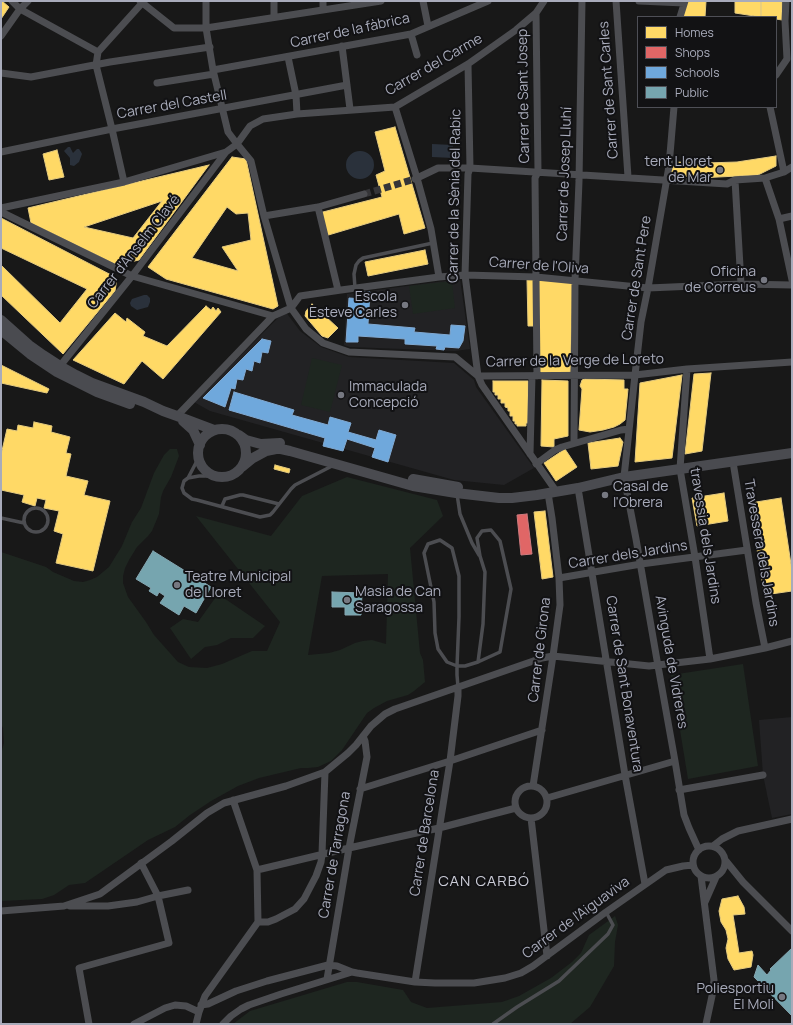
<!DOCTYPE html>
<html>
<head>
<meta charset="utf-8">
<style>
  body { margin:0 }
  #map { position:relative; width:793px; height:1025px; overflow:hidden; background:#181818; font-family:Manrope,sans-serif }
  canvas { display:block }
  .frame { position:absolute; inset:0; border:2px solid #a8abba; pointer-events:none }
  .legend { position:absolute; left:637px; top:16px; width:140px; height:92px; box-sizing:border-box; background:#121214; border:1px solid #4e4f56; margin:0; padding:5px 7px; list-style:none; font-size:12px; color:#a8abba }
  .legend li { display:flex; align-items:center; gap:8px; height:20px }
  .legend b { width:20px; border:1px solid #4e4f56 }
</style>
</head>
<body>
<div id="map">
<canvas width="793" height="1025"></canvas>
<div class="frame"></div>
<ul class="legend">
<li><b style="height:11px;background:#ffd966"></b>Homes</li>
<li><b style="height:11px;background:#e06666"></b>Shops</li>
<li><b style="height:11px;background:#6fa8dc"></b>Schools</li>
<li><b style="height:11px;background:#76a5af"></b>Public</li>
</ul>
</div>
<script>
const ctx = document.querySelector('canvas').getContext('2d');
ctx.lineJoin = 'round';
function fill(path, color) { ctx.fillStyle = color; ctx.fill(path, 'evenodd'); }
const toPath = rows => new Path2D(rows.map(r => 'M' + r).join(''));
function strokePath(path, color, width, dash) { ctx.strokeStyle = color; ctx.lineWidth = width; ctx.lineCap = dash ? 'butt' : 'round'; ctx.setLineDash(dash || []); ctx.stroke(path); }
function drawText(font, color, halo, rows, align = 'center') {
  ctx.font = font + ' Manrope,sans-serif'; ctx.lineWidth = 4; ctx.setLineDash([]); ctx.textBaseline = 'middle'; ctx.strokeStyle = halo; ctx.fillStyle = color; for (const [text, x, y, turn = 0] of rows) {
    ctx.save(); ctx.translate(x, y); ctx.rotate((+turn || 0) * Math.PI / 180); ctx.textAlign = isNaN(turn) ? turn : align; if (halo) ctx.strokeText(text, 0, 0); ctx.fillText(text, 0, 0); ctx.restore();
  }
}
const built = toPath([
  [460,279,470,349,455,351,350,347,344,345,347,294],
  [285,311,300,331,321,347,349,357,454,363,474,380,476,387,534,468,504,485,454,480,210,411,194,402],
  [792,717,792,814,772,818,763,775,759,720]
]);
const green = toPath([
  [452,281,455,308,413,314,409,286],
  [312,358,342,365,330,412,301,405],
  [170,449,177,449,179,456,171,477,163,491,161,497,159,514,152,531,148,536,137,547,129,560,125,568,123,576,123,583,128,597,146,622,154,635,178,662,189,667,207,668,222,664,252,651,267,651,280,622,196,516,271,536,302,496,347,477,437,500,443,516,410,548,420,653,423,660,425,682,414,691,408,695,387,701,374,708,367,713,342,750,331,761,318,767,308,768,301,768,259,778,238,786,211,801,190,815,175,827,148,840,85,883,69,885,54,895,42,899,1,901,1,754,4,743,3,728,1,724,1,552,46,567,53,572,74,581,83,582,90,580,97,577,109,567,122,546,132,522,141,508,154,473,164,455],
  [388,574,386,644,372,640,363,641,355,643,340,650,329,653,308,655,322,576],
  [218,594,265,626,253,638,231,638,217,645,205,647,191,659,170,628,183,619,198,622],
  [743,664,758,766,688,779,671,675],
  [615,916,618,925,615,942,614,966,590,1007,570,1024,233,1024,250,1011,347,982,357,982,403,990,411,1002,427,1008,502,1002,519,996,551,978,572,962,581,953,589,935]
]);
const water = toPath([
  [432,144,453,145,453,158,432,157],
  [68,147,70,147,73,153,77,149,79,149,81,152,82,154,79,162,74,166,70,165,70,158,64,151],
  '346 165a14 14 0 1 1 28 0a14 14 0 1 1-28 0Z',
  [144,295,147,295,150,298,150,302,148,307,137,310,131,306,130,303,132,299]
]);
const homes = toPath([
  [1,1,2,1,9,7,1,19,1,1],
  [687,1,716,1,706,1,705,17,683,17,687,1],
  [735,1,761,1,761,17,735,13,735,1],
  [761,1,782,1,782,20,776,19,776,17,761,17,761,1],
  [395,127,425,228,404,234,399,214,325,236,319,213,382,197,376,175,385,171,375,132,395,127],
  [57,150,64,177,49,180,43,154,57,150],
  [776,156,776,166,758,175,698,178,670,174,676,162,706,163,737,162,776,156],
  [232,157,246,159,278,306,273,309,166,279,148,267,232,157],
  [227,207,236,214,248,213,251,240,222,247,238,271,192,258,227,207],
  [209,165,139,260,117,265,31,223,28,208,209,165],
  [162,201,133,238,84,227,162,201],
  [1,218,117,278,115,291,63,354,1,295,1,265,60,323,87,289,1,248,1,218],
  [425,250,428,264,368,276,365,262,425,250],
  [538,278,573,282,570,374,538,375,538,278],
  [527,279,535,279,535,326,528,326,527,279],
  [312,304,338,328,328,338,322,336,305,316,306,311,312,304],
  [206,306,211,310,213,307,216,311,218,308,221,312,163,379,142,361,124,384,73,360,115,313,126,322,127,318,145,332,143,336,167,346,206,306],
  [1,365,49,389,47,393,1,383,1,365],
  [711,373,702,451,685,454,694,374,711,373],
  [682,375,672,458,635,462,640,383,682,375],
  [585,379,624,380,624,389,628,389,625,420,620,424,614,427,603,430,590,432,579,430,582,389,580,386,582,380,585,379],
  [542,380,568,381,568,436,554,439,554,447,541,446,542,380],
  [493,381,528,381,528,423,526,423,526,426,517,426,517,424,515,424,515,421,513,421,513,416,510,416,510,411,508,411,508,408,505,407,505,403,501,403,501,399,498,399,498,395,495,395,495,392,493,392,493,381],
  [34,422,52,426,51,432,70,437,66,453,71,454,66,476,88,481,84,495,110,501,93,571,56,563,63,534,54,531,59,511,44,508,46,500,37,498,35,506,22,502,24,495,1,490,1,455,7,429,17,431,18,425,33,428,34,422],
  [620,438,623,442,618,466,591,469,588,443,620,438],
  [565,449,577,467,556,481,544,463,565,449],
  [275,465,290,469,289,473,274,469,275,465],
  [724,493,728,521,697,526,692,498,724,493],
  [781,498,792,571,792,591,764,595,750,503,781,498],
  [545,511,553,577,542,579,534,512,545,511],
  [738,896,744,907,745,914,733,915,739,953,752,951,753,955,751,967,734,970,728,959,726,948,728,939,726,930,721,922,719,911,722,899,738,896]
]);
const shops = toPath([
  [527,514,532,554,521,555,517,515,527,514]
]);
const schools = toPath([
  [364,292,370,292,368,324,415,328,414,332,450,335,451,325,465,326,463,341,459,348,445,347,444,350,436,349,437,346,405,344,405,339,358,336,358,342,346,342,349,298,363,299,364,292],
  [262,339,271,341,268,353,262,352,260,363,254,361,252,371,246,369,243,380,237,379,235,389,231,388,225,407,203,398,262,339],
  [234,392,294,410,292,415,328,425,330,417,351,423,348,432,376,440,379,430,396,435,388,462,372,457,375,448,347,439,343,451,323,446,325,438,229,410,234,392]
]);
const public = toPath([
  [153,551,211,587,196,613,184,606,179,615,160,603,165,596,159,592,157,596,149,591,151,588,136,579,153,551],
  [332,592,362,593,361,615,345,615,345,607,332,607,332,592],
  [792,948,792,1016,754,977,758,965,767,975,771,970,770,969,792,948]
]);
const streetTunnel = toPath([
  [364,194,415,179]
]);
const lane = toPath([
  [355,288,354,274,356,265,359,261,363,258,433,243],
  [199,457,188,478,184,481,182,488,184,493,192,499,197,500,260,517,270,515,273,512,291,489,295,485,332,466],
  [188,478,199,476,215,476],
  [457,494,460,514,472,543,479,555],
  [222,506,225,499,240,495,243,495,279,504],
  '24 520a12 12 0 1 1 24 0a12 12 0 1 1-24 0Z',
  [1,518,24,523],
  [458,687,457,675,457,666,459,617,459,576,452,548,440,540,428,544,424,553,434,602,435,633,438,649,447,662,457,666,465,666,478,662,500,652,511,589,500,541,491,530,482,531,477,538,480,556,485,572,483,624,478,662],
  [493,1024,517,1007,559,981,608,934,613,925,606,912]
]);
const street = toPath([
  [12,1,20,9,98,52],
  [140,1,174,28,206,28,381,1],
  [206,1,206,28,213,70,228,132,237,144,251,161,264,216,291,308,306,329,323,343,349,352,455,357,478,376,482,385,556,491],
  [423,1,428,26],
  [616,1,628,177],
  [639,1,684,3],
  [323,9,323,1],
  [536,13,538,172,535,178,537,376],
  [274,17,274,1],
  [680,17,685,1],
  [411,34,417,55],
  [1,36,20,9,28,1],
  [342,46,350,109],
  [288,57,296,95,297,114],
  [468,64,470,168,468,174,465,275,478,376,635,375,687,369,792,362],
  [213,70,411,34,488,1],
  [1,73,31,77,110,62,210,47],
  [776,75,787,59,785,21,786,1],
  [157,83,214,74],
  [395,107,417,178,431,229,439,277],
  [674,107,669,166,648,288,641,322,635,375,624,477,636,539,658,666,675,761,684,815,689,828,699,850],
  [770,107,784,172],
  [1,152,112,129,347,85],
  [765,178,779,219,792,280],
  [415,179,438,168,470,168,727,184,735,180,765,178,784,172,792,167],
  [735,180,741,284],
  [124,182,112,129,96,65,98,52,144,1],
  [318,207,338,290],
  [1,208,124,182,226,152],
  [1,212,132,276,273,316,291,308,300,296,341,290,439,277,465,275,536,277,648,288,741,284,792,285],
  [264,216,318,207,364,194],
  [779,219,792,216],
  [60,366,132,276,226,152,237,144,250,126,263,119,297,114,395,107,468,64,516,30,536,13,544,1],
  [687,369,680,469,695,557,710,659],
  [177,416,273,316],
  [574,443,575,280,579,181,582,1],
  [530,454,532,376],
  [733,462,756,603,765,648],
  [536,464,555,450,562,447,621,430,629,429],
  [578,488,625,775,645,884],
  [559,578,641,564,747,550],
  '515 802a16 16 0 1 1 32 0a16 16 0 1 1-32 0Z',
  [533,786,553,656,560,605,559,578,552,518,548,493],
  [360,789,450,761,542,730],
  [679,790,763,775],
  [547,798,675,761],
  [531,818,547,956],
  '693 862a16 16 0 1 1 32 0a16 16 0 1 1-32 0Z',
  [713,846,722,839,738,831,792,819],
  [726,861,743,882,792,931],
  [257,870,349,848,439,828,516,808],
  [701,876,714,980,712,996,706,1024],
  [705,902,716,877],
  [70,906,108,906,137,902,158,896,188,890],
  [1,911,64,906,100,894,172,841,207,813,224,803,286,786,325,772,348,753,356,745,371,726,385,714,395,709,542,658,553,656,649,666,710,659,765,648,792,641],
  [258,922,268,922,276,919,295,909,304,899,316,876,321,862,322,854,325,772],
  [327,979,349,848,367,757,365,741,363,736],
  [415,982,450,761,458,696,458,687],
  [201,1005,208,1004,236,991,267,981,328,965,337,966,352,972],
  [89,1024,79,968,169,943,158,896,141,863],
  [134,1024,165,1008,175,1005,186,1006,199,1012],
  [196,1024,199,1012,205,996,258,922,257,870,233,800],
  [223,1024,231,1016,241,1009,249,1005,281,994,352,972,357,973,415,982,435,983,474,983,505,978,521,973,533,966,606,912,666,870,683,866,693,865]
]);
const secondary = toPath([
  [1,320,29,345,43,355,60,366,76,375,92,383,144,402,163,411,177,416,214,430],
  [1,330,30,354,57,372,97,392,130,404],
  [183,421,193,430,200,445],
  '198 453a24 24 0 1 1 48 0a24 24 0 1 1-48 0Z',
  [239,435,246,440,257,443,261,444,280,443],
  [242,467,253,458,266,451,276,449,281,449,290,451,413,486,456,493,499,498,512,498,537,495,578,488,624,477,792,453],
  [413,479,458,487]
]);
const markers = [
  [720,170,4,"#767881"],
  [764,280,4,"#767881"],
  [405,305,4,"#767881"],
  [341,395,4,"#767881"],
  [605,495,4,"#767881"],
  [177,585,4,"#767881"],
  [347,600,4,"#767881"],
  [782,997,4,"#767881"]
];
const streetNames = [
  ["Carrer de la fàbrica",350,31,-12],
  ["Carrer del Carme",434,65,-30],
  ["Carrer de Sant Carles",609,90,-94],
  ["Carrer de Sant Josep",524,96,-91],
  ["Carrer del Castell",172,105,-10],
  ["Carrer de Josep Lluhí",565,174,-88],
  ["Carrer de la Sènia del Rabic",455,196,-89],
  ["Carrer d'Anselm Clavé",134,252,-52],
  ["Carrer de l'Oliva",539,266,4],
  ["Carrer de Sant Pere",637,278,-81],
  ["Carrer de la Verge de Loreto",575,361,-1],
  ["travessia dels Jardins",705,536,81],
  ["Travessera dels Jardins",761,553,80],
  ["Carrer dels Jardins",628,555,-9],
  ["Carrer de Girona",540,650,-83],
  ["Avinguda de Vidreres",671,662,80],
  ["Carrer de Sant Bonaventura",624,684,81],
  ["Carrer de Barcelona",425,833,-81],
  ["Carrer de Tarragona",335,855,-80],
  ["Carrer de l'Aiguaviva",576,918,-36]
];
const poiNames = [
  ["tent Lloret",712,162],
  ["de Mar",712,178],
  ["Oficina",756,272],
  ["de Correus",756,288],
  ["Escola",397,297],
  ["Esteve Carles",397,313],
  ["Immaculada",349,387,"left"],
  ["Concepció",349,403,"left"],
  ["Casal de",613,487,"left"],
  ["l'Obrera",613,503,"left"],
  ["Teatre Municipal",185,577,"left"],
  ["de Lloret",185,593,"left"],
  ["Masia de Can",355,592,"left"],
  ["Saragossa",355,608,"left"],
  ["Poliesportiu",774,989],
  ["El Moli",774,1005]
];
const neighbourhoodNames = [
  ["CAN CARBÓ",484,882]
];
fill(built, '#222224');
fill(green, '#1e2620');
fill(water, '#2a313b');
fill(homes, '#ffd966');
strokePath(homes, '#e5cb7f', 1);
fill(shops, '#e06666');
strokePath(shops, '#cf7b7f', 1);
fill(schools, '#6fa8dc');
strokePath(schools, '#80a9d2', 1);
fill(public, '#76a5af');
strokePath(public, '#85a7b2', 1);
strokePath(streetTunnel, '#353538', 7, [7, 3.5]);
strokePath(lane, '#4c4d51', 3.5);
strokePath(street, '#4c4d51', 7);
strokePath(secondary, '#4a4b50', 10);
for (const [x, y, r, color] of markers) { const dot = new Path2D(); dot.arc(x, y, r, 0, 2 * Math.PI); ctx.fillStyle = color; ctx.fill(dot); strokePath(dot, '#121214', 1.5); }
drawText('14px', '#a8abba', '#121214', streetNames);
drawText('14px', '#a8abba', '#121214', poiNames, 'right');
ctx.letterSpacing = '1px';
drawText('15px', '#cacbd6', '#121214', neighbourhoodNames);
ctx.letterSpacing = '0px';
</script>
</body>
</html>
